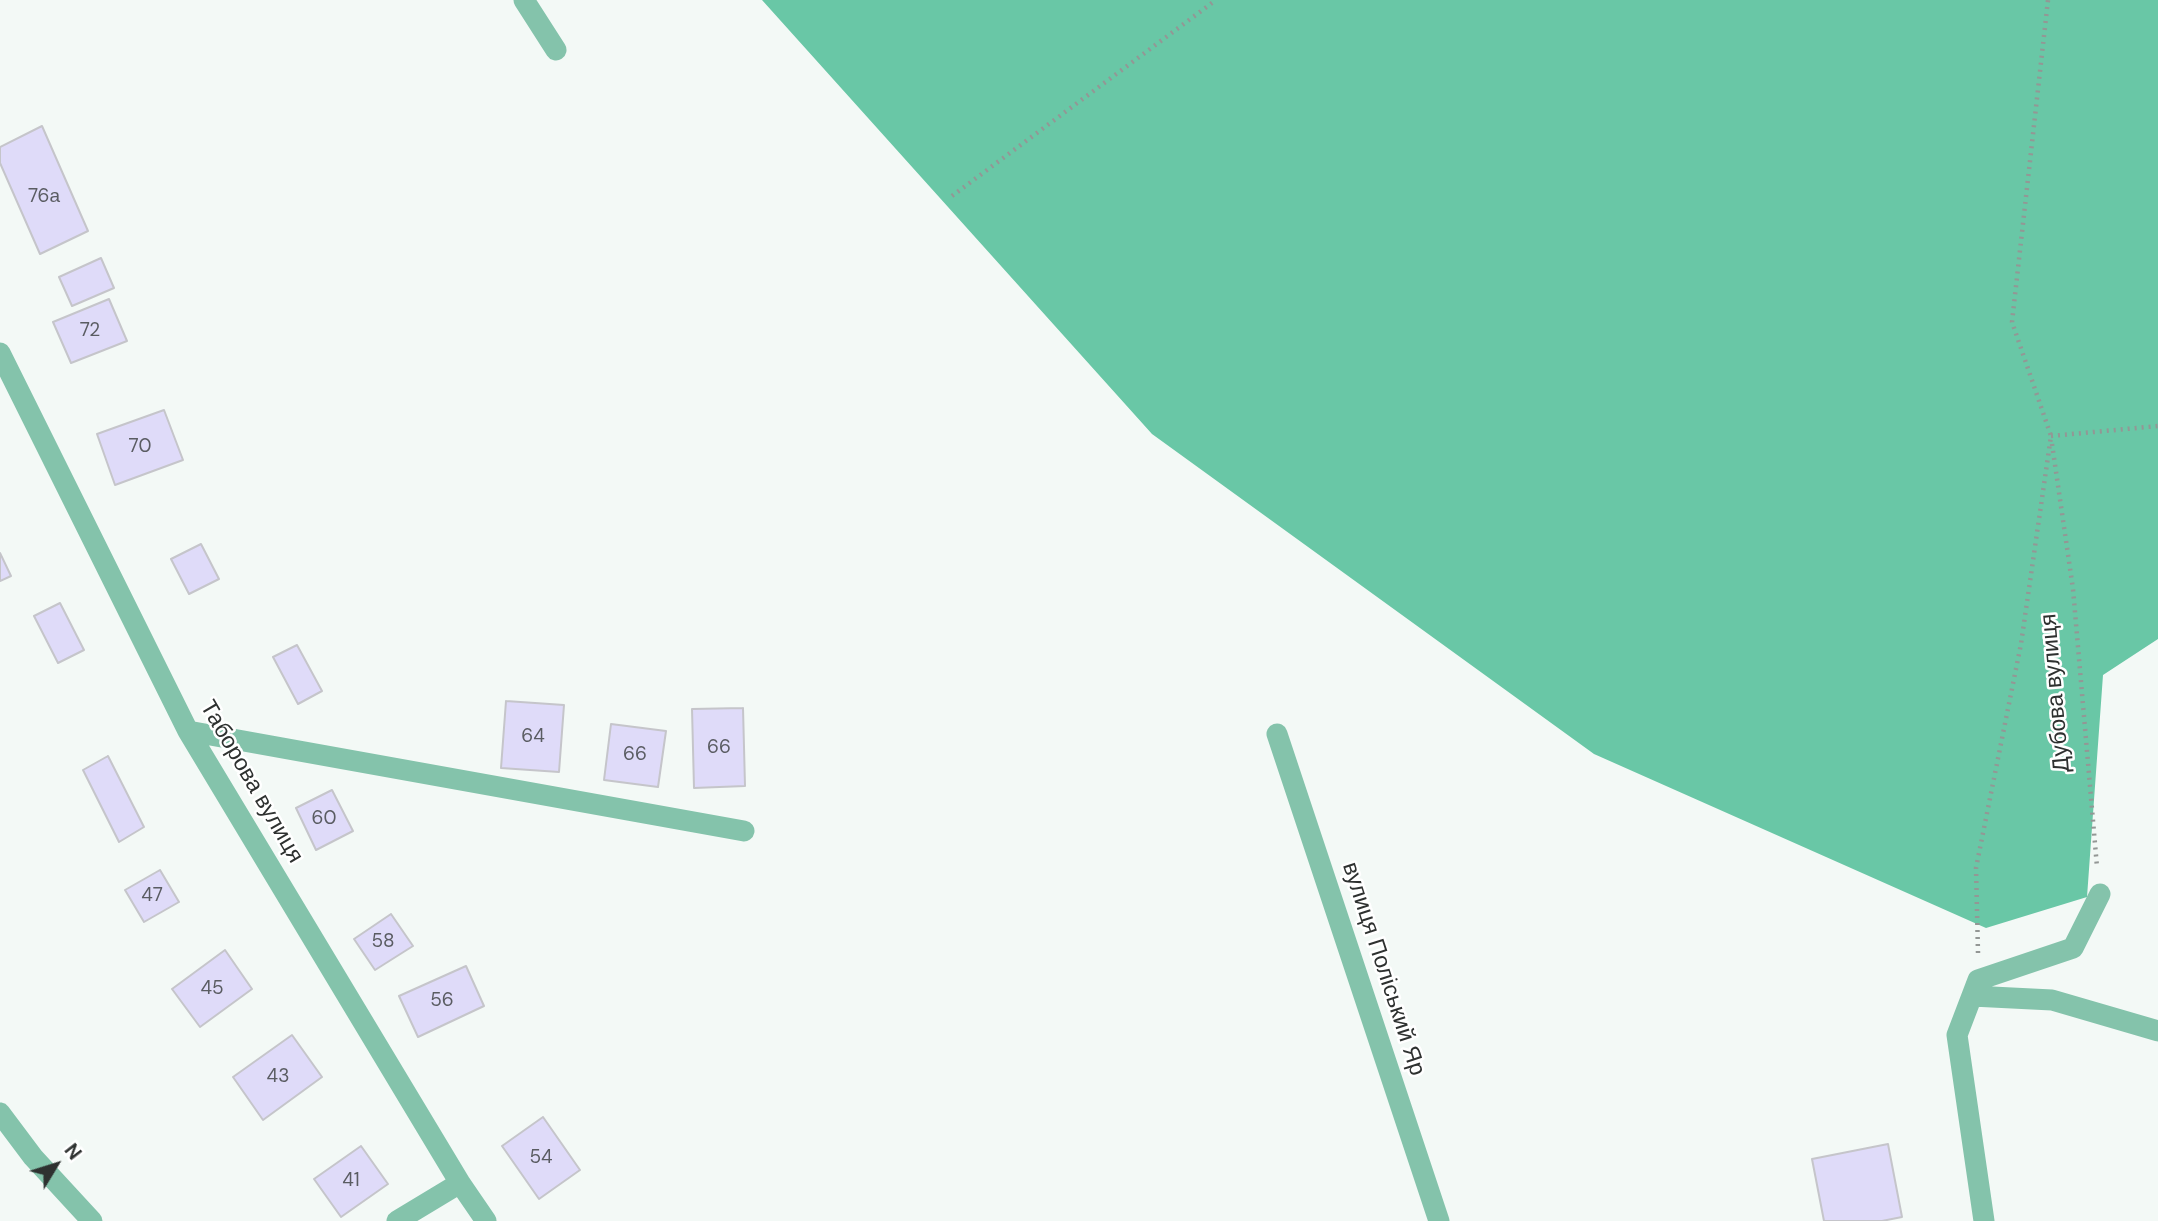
<!DOCTYPE html>
<html>
<head>
<meta charset="utf-8">
<style>
  body { margin:0 }
  #map { position:relative; width:2158px; height:1221px; overflow:hidden; background:#f3f9f6; font-family:"DM Sans",sans-serif }
  canvas { display:block }
  .north { position:absolute; left:21px; top:1130px; width:70px; height:70px; -webkit-text-stroke:5px #fff; paint-order:stroke; rotate:52deg; font-size:19px; font-weight:700; line-height:28px; text-align:center; color:#2e3130 }
  .north::after { content:''; display:block; margin:auto; width:24px; height:32px; background:#2e3130; clip-path:polygon(50% 0,100% 100%,50% 72%,0 100%) }
</style>
</head>
<body>
<div id="map">
<canvas width="2158" height="1221"></canvas>
<div class="north">N</div>
</div>
<script>
const ctx = document.querySelector('canvas').getContext('2d');
ctx.lineJoin = 'round';
function fill(path, color) { ctx.fillStyle = color; ctx.fill(path, 'evenodd'); }
const toPath = rows => new Path2D(rows.map(r => 'M' + r).join(''));
function strokePath(path, color, width, dash) { ctx.strokeStyle = color; ctx.lineWidth = width; ctx.lineCap = dash ? 'butt' : 'round'; ctx.setLineDash(dash || []); ctx.stroke(path); }
function drawText(font, color, halo, rows, align = 'center') {
  ctx.font = font + ' "DM Sans",sans-serif'; ctx.lineWidth = 5; ctx.setLineDash([]); ctx.textBaseline = 'middle'; ctx.strokeStyle = halo; ctx.fillStyle = color; for (const [text, x, y, turn = 0] of rows) {
    ctx.save(); ctx.translate(x, y); ctx.rotate((+turn || 0) * Math.PI / 180); ctx.textAlign = isNaN(turn) ? turn : align; if (halo) ctx.strokeText(text, 0, 0); ctx.fillText(text, 0, 0); ctx.restore();
  }
}
const forest = toPath([
  [762,0,2158,0,2158,639,2103,675,2087,897,1986,928,1594,754,1152,434]
]);
const building = toPath([
  [42,126,88,231,40,254,0,163,0,147,42,126],
  [101,258,114,288,72,306,59,277,101,258],
  [109,299,127,341,71,363,53,322,109,299],
  [164,410,183,460,115,485,97,434,164,410],
  [201,544,219,579,189,594,171,559,201,544],
  [0,553,11,576,0,581,0,553],
  [60,603,84,650,58,663,34,616,60,603],
  [297,645,322,691,298,704,273,657,297,645],
  [506,701,564,705,559,772,501,768,506,701],
  [743,708,745,786,694,788,692,709,743,708],
  [611,724,666,731,658,787,604,780,611,724],
  [108,756,144,827,119,842,83,770,108,756],
  [332,790,353,831,316,850,296,808,332,790],
  [160,870,179,902,144,922,125,890,160,870],
  [391,914,413,946,375,970,354,939,391,914],
  [225,950,252,989,200,1027,172,989,225,950],
  [466,966,484,1006,418,1037,399,996,466,966],
  [292,1035,322,1077,263,1120,233,1077,292,1035],
  [543,1117,580,1170,539,1199,502,1146,543,1117],
  [1888,1144,1902,1217,1882,1221,1824,1221,1812,1159,1888,1144],
  [361,1146,388,1184,341,1217,314,1179,361,1146]
]);
const path = toPath([
  [952,196,1216,0],
  [2051,436,2158,426],
  [2052,444,2073,589,2097,867],
  [1978,953,1976,868,2021,644,2051,436,2012,322,2048,0]
]);
const minor = toPath([
  [524,0,556,50],
  [0,353,188,731,460,1183,486,1221],
  [188,731,744,831],
  [1277,734,1439,1221],
  [1972,996,2052,1000,2158,1031],
  [0,1113,33,1157,92,1221],
  [397,1221,460,1183],
  [1984,1221,1957,1035,1978,980,2073,948,2100,894]
]);
const numberNames = [
  ["76а",44,197],
  ["72",90,331],
  ["70",140,447],
  ["64",533,737],
  ["66",719,748],
  ["66",635,755],
  ["60",324,819],
  ["47",152,896],
  ["58",383,942],
  ["45",212,989],
  ["56",442,1001],
  ["43",278,1077],
  ["54",541,1158],
  ["41",351,1181]
];
const streetNames = [
  ["Дубова вулиця",2056,693,-95],
  ["Таборова вулиця",251,782,60],
  ["вулиця Поліський Яр",1383,969,72]
];
fill(forest, '#69c7a6');
fill(building, '#dfdbf9');
strokePath(building, '#c5c5ca', 2);
strokePath(path, '#939795', 4.5, [2, 5]);
strokePath(minor, '#84c3ab', 21);
drawText('19px', '#5a5c62', null, numberNames);
drawText('23px', '#2e3130', '#fff', streetNames);
</script>
</body>
</html>
